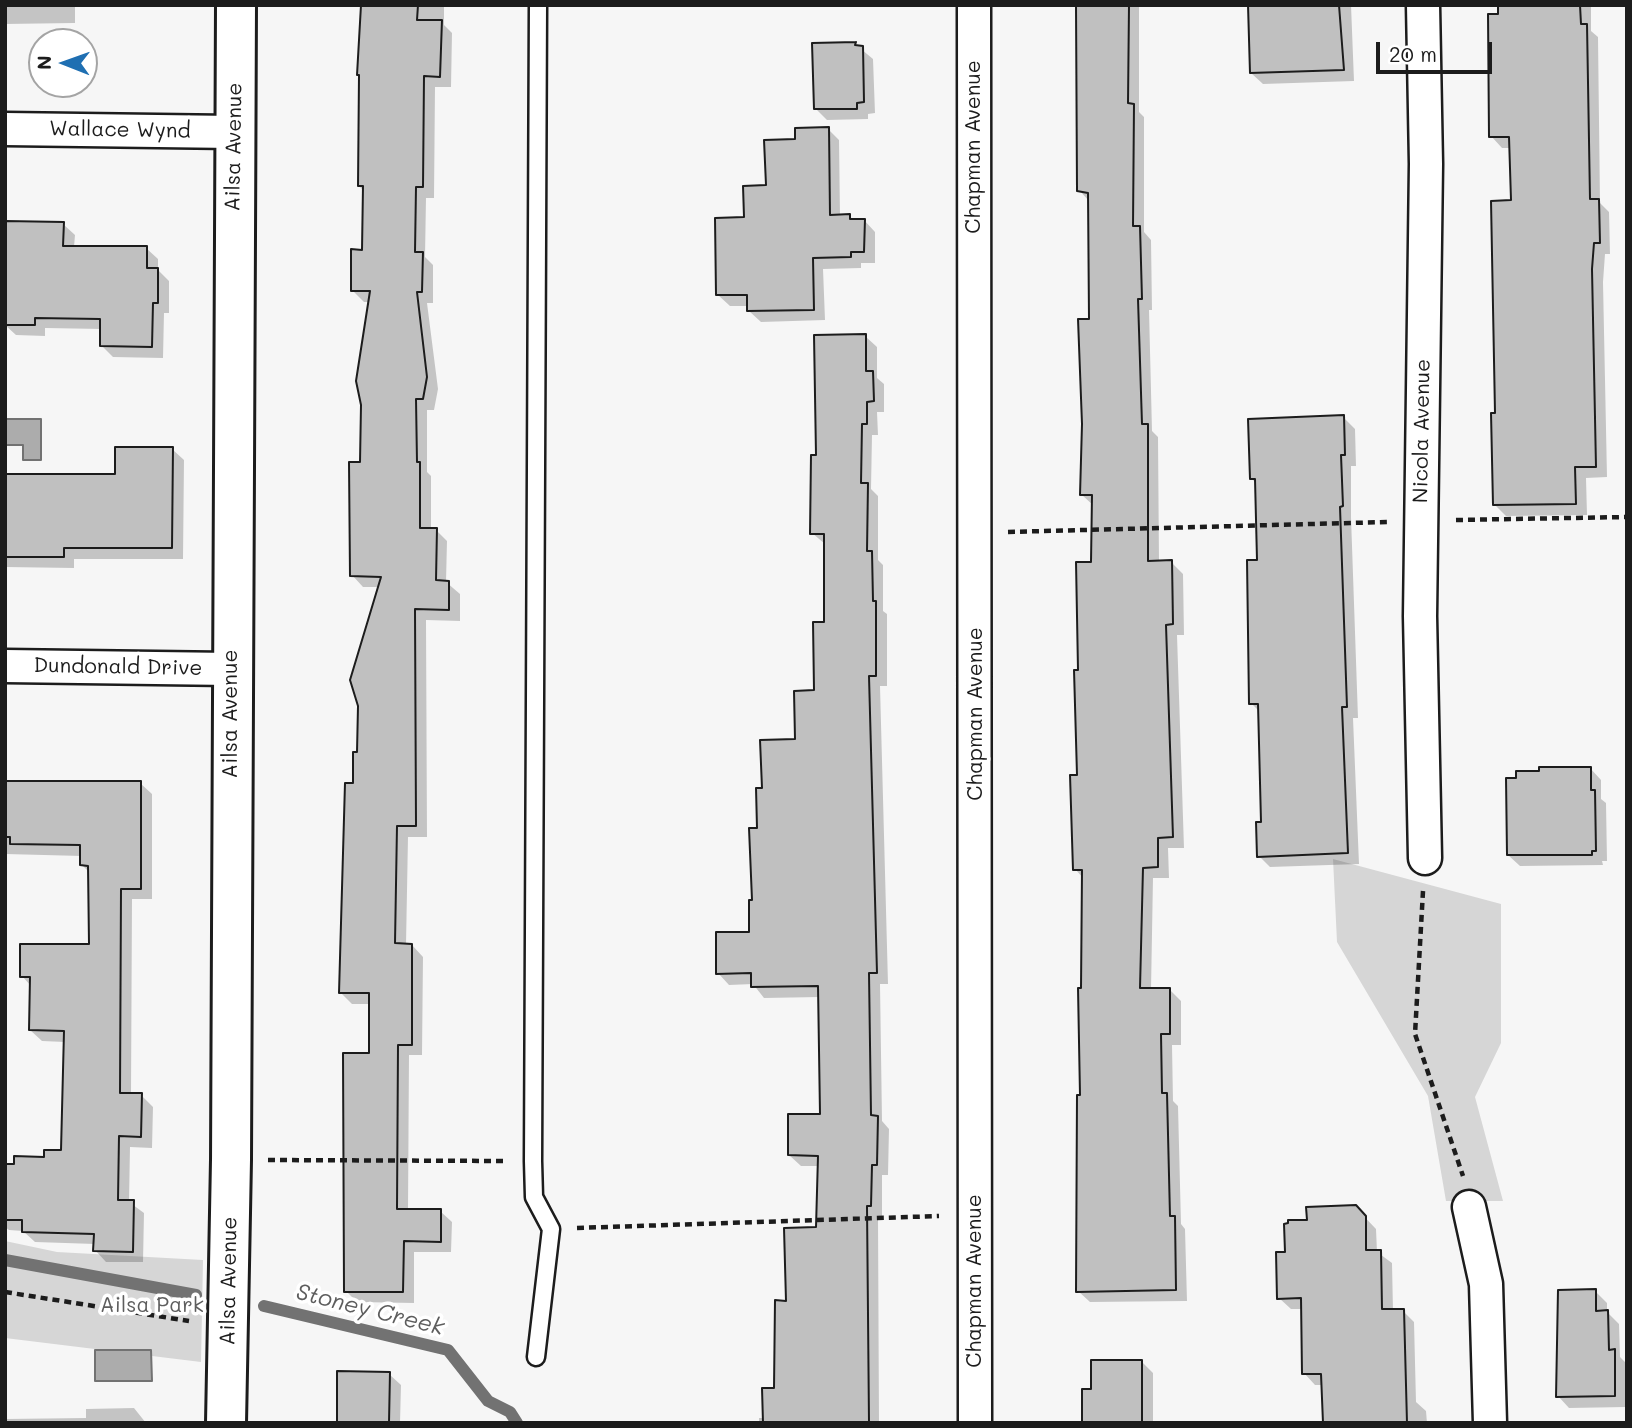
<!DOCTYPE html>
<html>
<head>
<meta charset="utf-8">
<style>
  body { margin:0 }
  #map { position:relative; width:1632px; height:1428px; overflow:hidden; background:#f6f6f6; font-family:Mali,sans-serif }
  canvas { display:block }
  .frame { position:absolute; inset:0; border:7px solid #1c1c1c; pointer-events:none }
  .north { position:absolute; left:28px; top:28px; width:70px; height:70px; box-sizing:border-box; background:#fff; border:2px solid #a4a4a4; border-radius:50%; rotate:271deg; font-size:19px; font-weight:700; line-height:28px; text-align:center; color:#1c1c1c }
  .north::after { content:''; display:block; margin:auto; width:24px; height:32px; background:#1f6fb2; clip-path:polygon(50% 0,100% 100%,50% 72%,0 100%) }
  .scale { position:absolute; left:1376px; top:42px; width:116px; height:32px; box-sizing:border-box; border:4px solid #1c1c1c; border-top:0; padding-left:9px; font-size:21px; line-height:24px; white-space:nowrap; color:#1c1c1c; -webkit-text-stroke:5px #fff; paint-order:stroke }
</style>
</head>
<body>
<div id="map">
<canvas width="1632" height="1428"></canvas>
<div class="frame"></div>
<div class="north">N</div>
<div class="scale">20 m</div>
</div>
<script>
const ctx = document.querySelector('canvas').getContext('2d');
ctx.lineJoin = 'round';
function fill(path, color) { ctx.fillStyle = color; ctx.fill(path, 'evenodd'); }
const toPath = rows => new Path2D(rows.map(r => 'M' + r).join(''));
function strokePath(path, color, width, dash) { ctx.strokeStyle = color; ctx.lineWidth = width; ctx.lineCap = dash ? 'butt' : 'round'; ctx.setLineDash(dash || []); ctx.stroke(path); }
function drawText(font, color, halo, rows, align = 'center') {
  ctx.font = font + ' Mali,sans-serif'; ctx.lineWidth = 7; ctx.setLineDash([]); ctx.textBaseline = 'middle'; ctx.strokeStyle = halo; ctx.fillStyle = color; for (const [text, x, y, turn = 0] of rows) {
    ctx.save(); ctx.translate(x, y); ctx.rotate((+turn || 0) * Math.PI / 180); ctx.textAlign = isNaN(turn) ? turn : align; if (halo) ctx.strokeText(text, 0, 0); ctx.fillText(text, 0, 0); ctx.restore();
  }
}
const green = toPath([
  [1333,859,1501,904,1501,1043,1475,1097,1503,1201,1446,1201,1428,1096,1337,942],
  [5,1241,57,1252,203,1260,201,1362,5,1338]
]);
const water = toPath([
  [5,419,41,419,41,460,23,460,23,445,5,445,5,419],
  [95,1350,151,1350,152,1381,95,1381,95,1350]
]);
const shadow = toPath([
  [5,5,148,5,75,6,75,23,5,24],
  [362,5,444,5,444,25,452,33,451,87,435,87,434,198,426,198,425,257,433,265,433,303,427,303,438,389,434,410,427,410,427,472,431,476,431,529,436,530,447,541,446,582,460,594,460,621,426,620,427,837,408,837,406,945,412,945,423,957,422,1055,409,1055,408,1210,440,1211,452,1222,451,1252,414,1252,414,1303,357,1302,346,1291,370,1055,371,1004,352,1004,341,993,355,784,379,587,363,587,352,575,362,464,370,302,364,302,352,290,363,251,364,191,359,186],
  [1077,5,1139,5,1139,112,1144,117,1144,232,1151,240,1152,310,1149,310,1152,431,1158,437,1159,562,1171,562,1183,574,1184,635,1177,635,1184,848,1168,848,1169,878,1153,878,1151,990,1169,989,1181,1001,1181,1045,1172,1045,1173,1101,1178,1106,1181,1224,1185,1229,1187,1301,1090,1302,1078,1291,1084,879,1075,869,1079,672,1093,563,1094,506,1082,495,1091,321,1089,201,1079,190],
  [1250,5,1351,5,1354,81,1263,84,1251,73],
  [1499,5,1591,5,1591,31,1598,37,1600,203,1609,212,1610,254,1605,254,1603,282,1607,477,1586,478,1587,515,1506,516,1495,505,1497,415,1513,202,1511,148,1502,148,1491,136],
  [855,44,873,59,875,113,868,114,868,119,827,120,816,109],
  [828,129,839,140,840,216,864,220,875,232,875,263,861,263,861,268,823,269,825,320,761,322,749,311,749,306,730,306,718,295,745,219,797,141],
  [63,224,75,235,74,247,146,248,158,259,158,270,169,281,169,313,164,313,163,358,113,357,102,346,102,329,45,328,45,336,16,335,5,325],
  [865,336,877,347,877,378,884,384,884,412,877,412,878,435,872,435,871,489,878,496,878,560,883,565,883,611,887,614,887,686,880,686,888,984,880,984,882,1121,889,1129,888,1175,882,1175,882,1217,878,1217,879,1423,759,1423,759,1418,765,1418,776,1389,788,1302,818,1229,819,1166,801,1166,789,1155,822,1116,820,997,764,998,753,984,729,985,718,973,751,933,763,789,797,741,816,692,826,624,825,544,812,533,818,457],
  [1343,417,1355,429,1356,466,1351,466,1351,517,1358,718,1353,718,1359,864,1270,867,1259,856,1263,823,1260,712,1251,703,1259,562,1257,484,1252,479],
  [172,449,184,460,183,559,74,559,74,568,5,567,5,476,116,476],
  [1590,768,1601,780,1601,799,1606,803,1607,861,1602,861,1603,865,1520,866,1508,855],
  [5,780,140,783,152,794,152,899,132,899,131,1095,141,1095,153,1107,152,1148,130,1147,129,1202,144,1213,143,1262,106,1262,95,1250,95,1244,35,1242,23,1231,9,1230,5,1227,5,1166,63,1152,65,1042,42,1041,30,1030,31,986,22,976,91,946,90,873,82,865,82,856,5,854],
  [1355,1207,1376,1229,1377,1252,1392,1263,1393,1311,1403,1311,1414,1322,1416,1402,1426,1411,1427,1423,1323,1423,1323,1385,1315,1385,1304,1373,1303,1309,1291,1309,1279,1298,1287,1254,1309,1222],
  [1595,1291,1607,1303,1607,1312,1619,1324,1620,1357,1626,1363,1626,1407,1569,1408,1558,1396],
  [1142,1362,1153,1373,1153,1423,1084,1423,1093,1390],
  [389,1374,401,1385,400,1423,338,1423],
  [134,1408,146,1423,5,1423,5,1419,86,1418,86,1409]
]);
const stream = toPath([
  [5,1260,196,1295],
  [264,1306,448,1350,488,1401,510,1412,517,1423]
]);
const building = toPath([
  [361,5,418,5,417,20,442,20,440,77,424,76,423,187,416,187,415,252,423,252,422,292,417,292,427,377,423,399,416,399,417,462,420,462,420,528,437,528,436,580,449,581,449,610,415,609,416,826,397,826,395,943,412,944,412,1045,398,1045,397,1209,441,1209,441,1242,404,1241,403,1292,344,1292,343,1053,369,1053,369,993,339,993,345,783,353,783,353,752,357,752,358,706,350,680,381,577,350,576,349,462,360,462,361,405,356,381,370,291,351,291,351,249,362,250,363,186,358,186,359,75,357,75,361,5],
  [1076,5,1129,5,1128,103,1134,104,1133,226,1140,226,1142,299,1138,299,1142,424,1148,424,1148,561,1172,560,1173,624,1166,625,1173,837,1158,838,1158,867,1143,868,1140,988,1170,988,1170,1034,1161,1034,1162,1093,1167,1093,1170,1216,1175,1216,1176,1290,1076,1292,1077,1095,1080,1095,1078,988,1081,988,1082,870,1073,870,1070,775,1077,775,1074,670,1078,670,1076,562,1091,562,1092,495,1080,495,1082,424,1078,319,1089,319,1088,193,1077,191,1076,5],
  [1248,5,1339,5,1344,70,1250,73,1248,5],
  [1498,5,1580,5,1581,24,1587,24,1590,199,1599,199,1600,243,1594,243,1592,269,1596,467,1575,467,1576,504,1493,505,1491,413,1495,413,1491,201,1511,200,1509,137,1489,137,1488,14,1498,14,1498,5],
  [856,42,855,45,863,46,864,102,857,103,857,109,814,109,812,43,856,42],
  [829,127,830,215,850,214,850,219,865,219,864,252,851,252,851,257,813,258,814,310,747,311,747,295,716,295,715,218,744,217,743,186,766,185,764,140,795,139,795,128,829,127],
  [5,221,64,222,63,246,147,246,147,268,158,268,158,303,153,303,152,347,100,346,100,319,35,318,35,325,5,325,5,221],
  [866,334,866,371,873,371,874,401,867,402,867,424,862,424,861,483,868,483,867,551,872,551,873,601,876,601,876,676,869,676,877,973,869,973,871,1115,878,1116,877,1165,872,1165,871,1206,867,1206,869,1423,763,1423,762,1388,774,1388,775,1300,786,1301,784,1228,816,1227,818,1156,788,1155,788,1114,820,1114,818,986,751,987,751,973,716,974,716,932,749,932,749,900,752,900,749,828,757,828,756,788,762,788,760,740,795,739,794,691,814,690,813,622,824,622,824,534,810,534,811,455,816,455,814,335,866,334],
  [1344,415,1345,455,1341,455,1343,506,1340,507,1347,707,1342,707,1348,853,1257,857,1256,822,1261,822,1258,704,1249,704,1247,560,1257,560,1255,479,1250,479,1248,419,1344,415],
  [115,447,173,447,172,548,64,548,64,557,5,557,5,474,115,474,115,447],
  [1539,767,1591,767,1591,790,1595,790,1596,851,1592,851,1592,855,1507,855,1506,778,1516,778,1516,771,1539,771,1539,767],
  [5,781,141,781,141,889,121,889,120,1093,142,1093,141,1137,119,1136,118,1200,134,1200,133,1252,93,1251,94,1234,22,1232,22,1220,5,1220,5,1164,14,1164,14,1156,44,1157,44,1150,61,1150,64,1031,29,1030,30,977,20,977,20,944,89,944,88,866,80,865,80,845,10,844,10,837,5,837,5,781],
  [1356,1205,1366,1216,1366,1250,1381,1250,1382,1309,1404,1309,1407,1423,1323,1423,1321,1374,1302,1374,1301,1298,1277,1299,1276,1252,1285,1252,1284,1224,1288,1223,1288,1220,1307,1220,1306,1207,1356,1205],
  [1596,1289,1596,1311,1608,1310,1609,1350,1615,1349,1615,1396,1556,1397,1558,1290,1596,1289],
  [1091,1360,1142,1360,1142,1423,1082,1423,1082,1389,1091,1389,1091,1360],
  [337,1371,390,1372,389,1423,337,1423,337,1371]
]);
const path = toPath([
  [1456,520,1627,517],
  [1008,532,1388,522],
  [1423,891,1415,1034,1463,1176],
  [268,1160,508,1161],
  [577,1228,939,1216],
  [5,1292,189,1321]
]);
const service = toPath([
  [536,1357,551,1229,534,1197,533,1161,538,5]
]);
const minor = toPath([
  [974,5,975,1423],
  [1423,5,1426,164,1420,616,1425,858],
  [5,129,234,132],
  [5,666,231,669],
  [1469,1207,1486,1284,1490,1423]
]);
const tertiary = toPath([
  [226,1423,231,1160,236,5]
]);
const streetNames = [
  ["Wallace Wynd",120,130,1],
  ["Ailsa Avenue",234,147,-89],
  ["Chapman Avenue",974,147,-90],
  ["Nicola Avenue",1422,431,-89],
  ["Dundonald Drive",118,667,1],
  ["Ailsa Avenue",231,714,-90],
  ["Chapman Avenue",976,714,-90],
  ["Ailsa Avenue",229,1281,-89],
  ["Chapman Avenue",975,1281,-90]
];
const parkNames = [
  ["Ailsa Park",152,1306]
];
const waterNames = [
  ["Stoney Creek",370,1310,14]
];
fill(green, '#d6d6d6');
fill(water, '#acacac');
strokePath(water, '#727272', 2);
fill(shadow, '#0003');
strokePath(stream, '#727272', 12);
fill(building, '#c0c0c0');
strokePath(building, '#1c1c1c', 2);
strokePath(service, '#1c1c1c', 21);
strokePath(minor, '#1c1c1c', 37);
strokePath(tertiary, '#1c1c1c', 44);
strokePath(path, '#1c1c1c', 4.5, [7, 5]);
strokePath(service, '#fff', 16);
strokePath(minor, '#fff', 32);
strokePath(tertiary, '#fff', 38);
drawText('21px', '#1c1c1c', '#fff', streetNames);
drawText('21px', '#5d5d5d', '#fff', parkNames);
drawText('italic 23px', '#5d5d5d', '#fff', waterNames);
</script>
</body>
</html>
